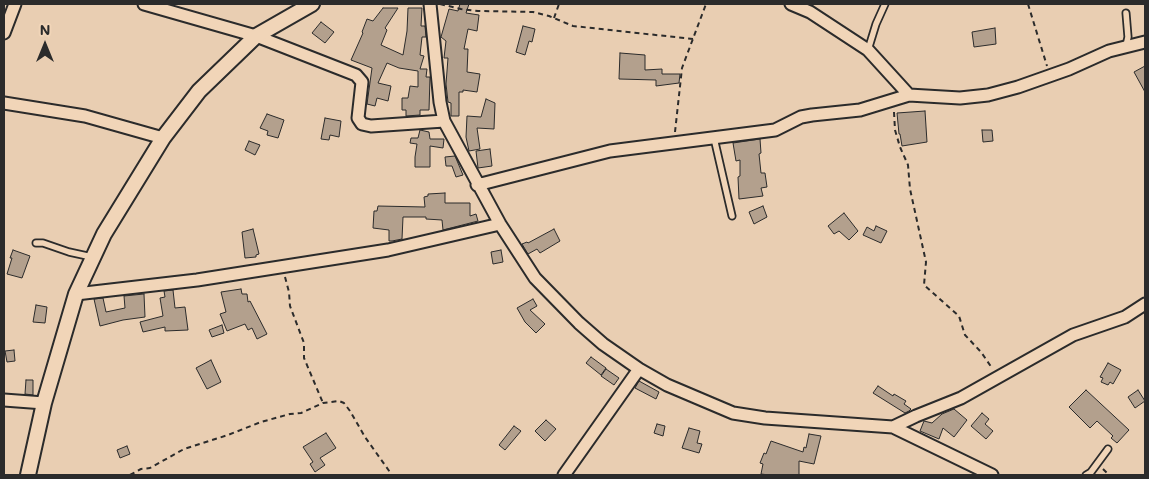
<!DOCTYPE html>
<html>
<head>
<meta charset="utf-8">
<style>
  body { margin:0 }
  #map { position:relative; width:1149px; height:479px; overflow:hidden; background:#e9ceb2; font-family:Mali,sans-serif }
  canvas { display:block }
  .frame { position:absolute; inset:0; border:5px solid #2b2b2b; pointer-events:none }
  .north { position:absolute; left:20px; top:20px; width:50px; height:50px; -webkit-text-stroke:4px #f1d5b8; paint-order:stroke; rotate:0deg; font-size:14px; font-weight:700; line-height:20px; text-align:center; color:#2b2b2b }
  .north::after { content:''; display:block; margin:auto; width:18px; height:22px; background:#2b2b2b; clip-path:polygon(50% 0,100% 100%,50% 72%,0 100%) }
</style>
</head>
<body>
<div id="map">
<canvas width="1149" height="479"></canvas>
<div class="frame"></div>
<div class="north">N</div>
</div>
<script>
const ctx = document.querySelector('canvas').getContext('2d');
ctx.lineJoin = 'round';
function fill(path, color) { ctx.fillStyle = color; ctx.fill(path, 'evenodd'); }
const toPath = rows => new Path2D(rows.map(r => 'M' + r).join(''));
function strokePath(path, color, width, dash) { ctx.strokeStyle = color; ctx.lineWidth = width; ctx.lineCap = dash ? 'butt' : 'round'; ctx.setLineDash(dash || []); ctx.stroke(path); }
const building = toPath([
  [460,4,469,4,466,13,479,15,477,31,468,29,464,49,468,49,467,72,480,74,477,92,463,90,463,92,459,92,459,116,451,116,451,103,448,102,446,84,448,58,444,58,446,41,441,37,449,9,458,11,460,4],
  [383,8,398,8,385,28,387,30,381,45,403,55,407,31,408,8,422,8,421,26,425,26,426,37,422,37,420,55,424,56,420,69,427,69,426,77,430,77,429,110,420,110,420,115,406,116,406,110,402,110,402,98,408,98,410,86,418,87,418,71,399,68,387,63,378,83,391,86,388,101,377,98,375,106,367,104,372,68,351,60,363,33,362,32,367,19,373,21,383,8],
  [321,22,334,32,325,43,312,33,321,22],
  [523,26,535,29,532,42,529,41,525,55,516,52,523,26],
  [995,28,996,44,974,47,972,32,995,28],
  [620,53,645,55,645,70,662,69,662,74,680,74,679,83,656,86,656,80,619,79,620,53],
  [1145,66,1145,92,1134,72,1145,66],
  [486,99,495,103,494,129,477,128,480,149,469,151,466,137,467,116,481,117,486,99],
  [925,111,927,142,902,146,900,134,899,134,897,113,925,111],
  [267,114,284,120,278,138,267,135,268,131,260,128,267,114],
  [325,118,341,121,339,137,330,135,329,140,321,139,325,118],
  [420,130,429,132,430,139,444,139,443,148,430,146,430,167,415,167,415,157,417,144,410,143,411,138,418,138,420,130],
  [982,130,992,130,993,141,983,142,982,130],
  [760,139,761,153,759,154,761,173,765,173,767,187,761,188,763,196,739,199,738,177,740,176,740,160,736,161,733,143,760,139],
  [249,141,260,145,255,155,245,150,249,141],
  [490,149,492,166,478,168,476,151,490,149],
  [455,156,463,175,456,177,452,166,446,166,445,157,455,156],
  [445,193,445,203,470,203,470,216,476,214,478,221,443,230,442,220,426,219,426,217,403,217,402,239,392,241,389,241,389,230,373,228,374,211,377,211,378,206,425,207,424,197,428,196,428,194,445,193],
  [763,206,767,217,754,224,749,212,763,206],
  [844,213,858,231,849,240,839,231,834,234,828,226,844,213],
  [876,226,887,231,881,243,863,235,867,227,874,231,876,226],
  [253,229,259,254,256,255,256,257,245,258,242,232,253,229],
  [554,229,560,241,540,253,537,249,528,254,522,244,527,242,528,243,554,229],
  [13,250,30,256,22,278,7,274,12,258,10,258,13,250],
  [501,250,503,262,493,264,491,252,501,250],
  [241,289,242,294,247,294,248,302,250,301,267,334,257,339,252,328,248,330,245,324,227,331,220,314,226,312,221,292,241,289],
  [173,290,175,308,185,307,188,330,165,331,165,327,143,332,140,322,163,316,160,298,165,297,164,291,173,290],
  [144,294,145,317,123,320,100,326,94,299,103,298,106,312,125,308,124,296,144,294],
  [533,299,537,306,530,310,545,324,536,333,525,322,517,308,533,299],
  [36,305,47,307,45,323,33,322,36,305],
  [222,325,224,333,212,337,209,330,222,325],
  [14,350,15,361,7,362,5,351,14,350],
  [591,357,606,368,601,375,586,363,591,357],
  [211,360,221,382,207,389,196,368,211,360],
  [1108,363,1121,370,1113,384,1110,382,1108,385,1101,382,1103,378,1100,377,1108,363],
  [606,369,619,378,614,385,601,376,606,369],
  [26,380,33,380,33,395,25,394,26,380],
  [639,381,659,392,656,399,635,388,639,381],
  [878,386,893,396,894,394,906,401,904,404,911,409,909,411,905,413,873,393,878,386],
  [1086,390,1129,430,1117,443,1111,438,1113,436,1097,421,1090,428,1069,407,1086,390],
  [1138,390,1145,401,1135,408,1128,397,1138,390],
  [954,409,967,420,954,437,943,428,939,439,920,431,924,421,932,423,942,414,954,409],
  [982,413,989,419,985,424,993,431,986,439,971,426,982,413],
  [546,420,556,429,545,441,535,431,546,420],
  [657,424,665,426,663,436,654,433,657,424],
  [514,426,521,431,505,450,499,445,514,426],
  [689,428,700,431,697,443,702,444,699,453,682,448,689,428],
  [326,433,336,448,320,458,325,465,315,472,310,464,313,462,303,447,326,433],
  [809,434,821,436,814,464,799,461,799,475,769,475,761,474,763,464,760,463,764,453,766,454,771,441,803,452,804,447,806,448,809,434],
  [127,446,130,454,120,458,117,450,127,446]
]);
const path = toPath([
  [440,4,461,9,478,11,533,12,549,16,573,26,693,39],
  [1028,4,1047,66],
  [554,18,559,4],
  [894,112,895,130,900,147,908,165,910,189,926,262,924,285,959,316,965,335,981,352,992,368],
  [675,132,682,68,706,4],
  [285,277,289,292,290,306,304,343,304,358,323,403],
  [1103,469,1109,475],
  [130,475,141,469,150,468,184,449,228,435,261,422,290,414,301,413,323,403,339,401,344,403,350,411,365,437,392,475]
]);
const service = toPath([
  [1126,46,1128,37,1126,13],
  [868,50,876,24,885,4],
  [714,138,732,216],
  [36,243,43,243,69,252,92,257],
  [1086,475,1091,472,1108,449]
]);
const minor = toPath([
  [144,4,256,36,356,75,362,82,358,118,362,124,371,126,444,121],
  [430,4,440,102,444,121,500,224,535,278,579,323,603,344,639,369,667,385,733,413,765,418,893,427,992,475],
  [791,4,810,12,868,50,909,95],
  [4,33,15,4],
  [4,103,85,116,163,138],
  [477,185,610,151,775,130,801,117,812,115,860,110,909,95,960,98,988,95,1018,87,1069,69,1109,51,1145,42],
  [76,294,197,280,388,250,500,224],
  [4,400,44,403],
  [893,427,916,416,961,398,1073,335,1125,317,1145,304],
  [564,475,639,369]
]);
const tertiary = toPath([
  [28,475,44,403,76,294,104,234,163,138,199,91,256,36,312,4]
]);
fill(building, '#b3a08d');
strokePath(building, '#2b2b2b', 1);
strokePath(service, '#2b2b2b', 9);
strokePath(minor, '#2b2b2b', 15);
strokePath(tertiary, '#2b2b2b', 18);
strokePath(path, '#2b2b2b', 2, [5, 4]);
strokePath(service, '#f1d5b8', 5.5);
strokePath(minor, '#f1d5b8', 11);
strokePath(tertiary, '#f1d5b8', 14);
</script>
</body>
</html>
